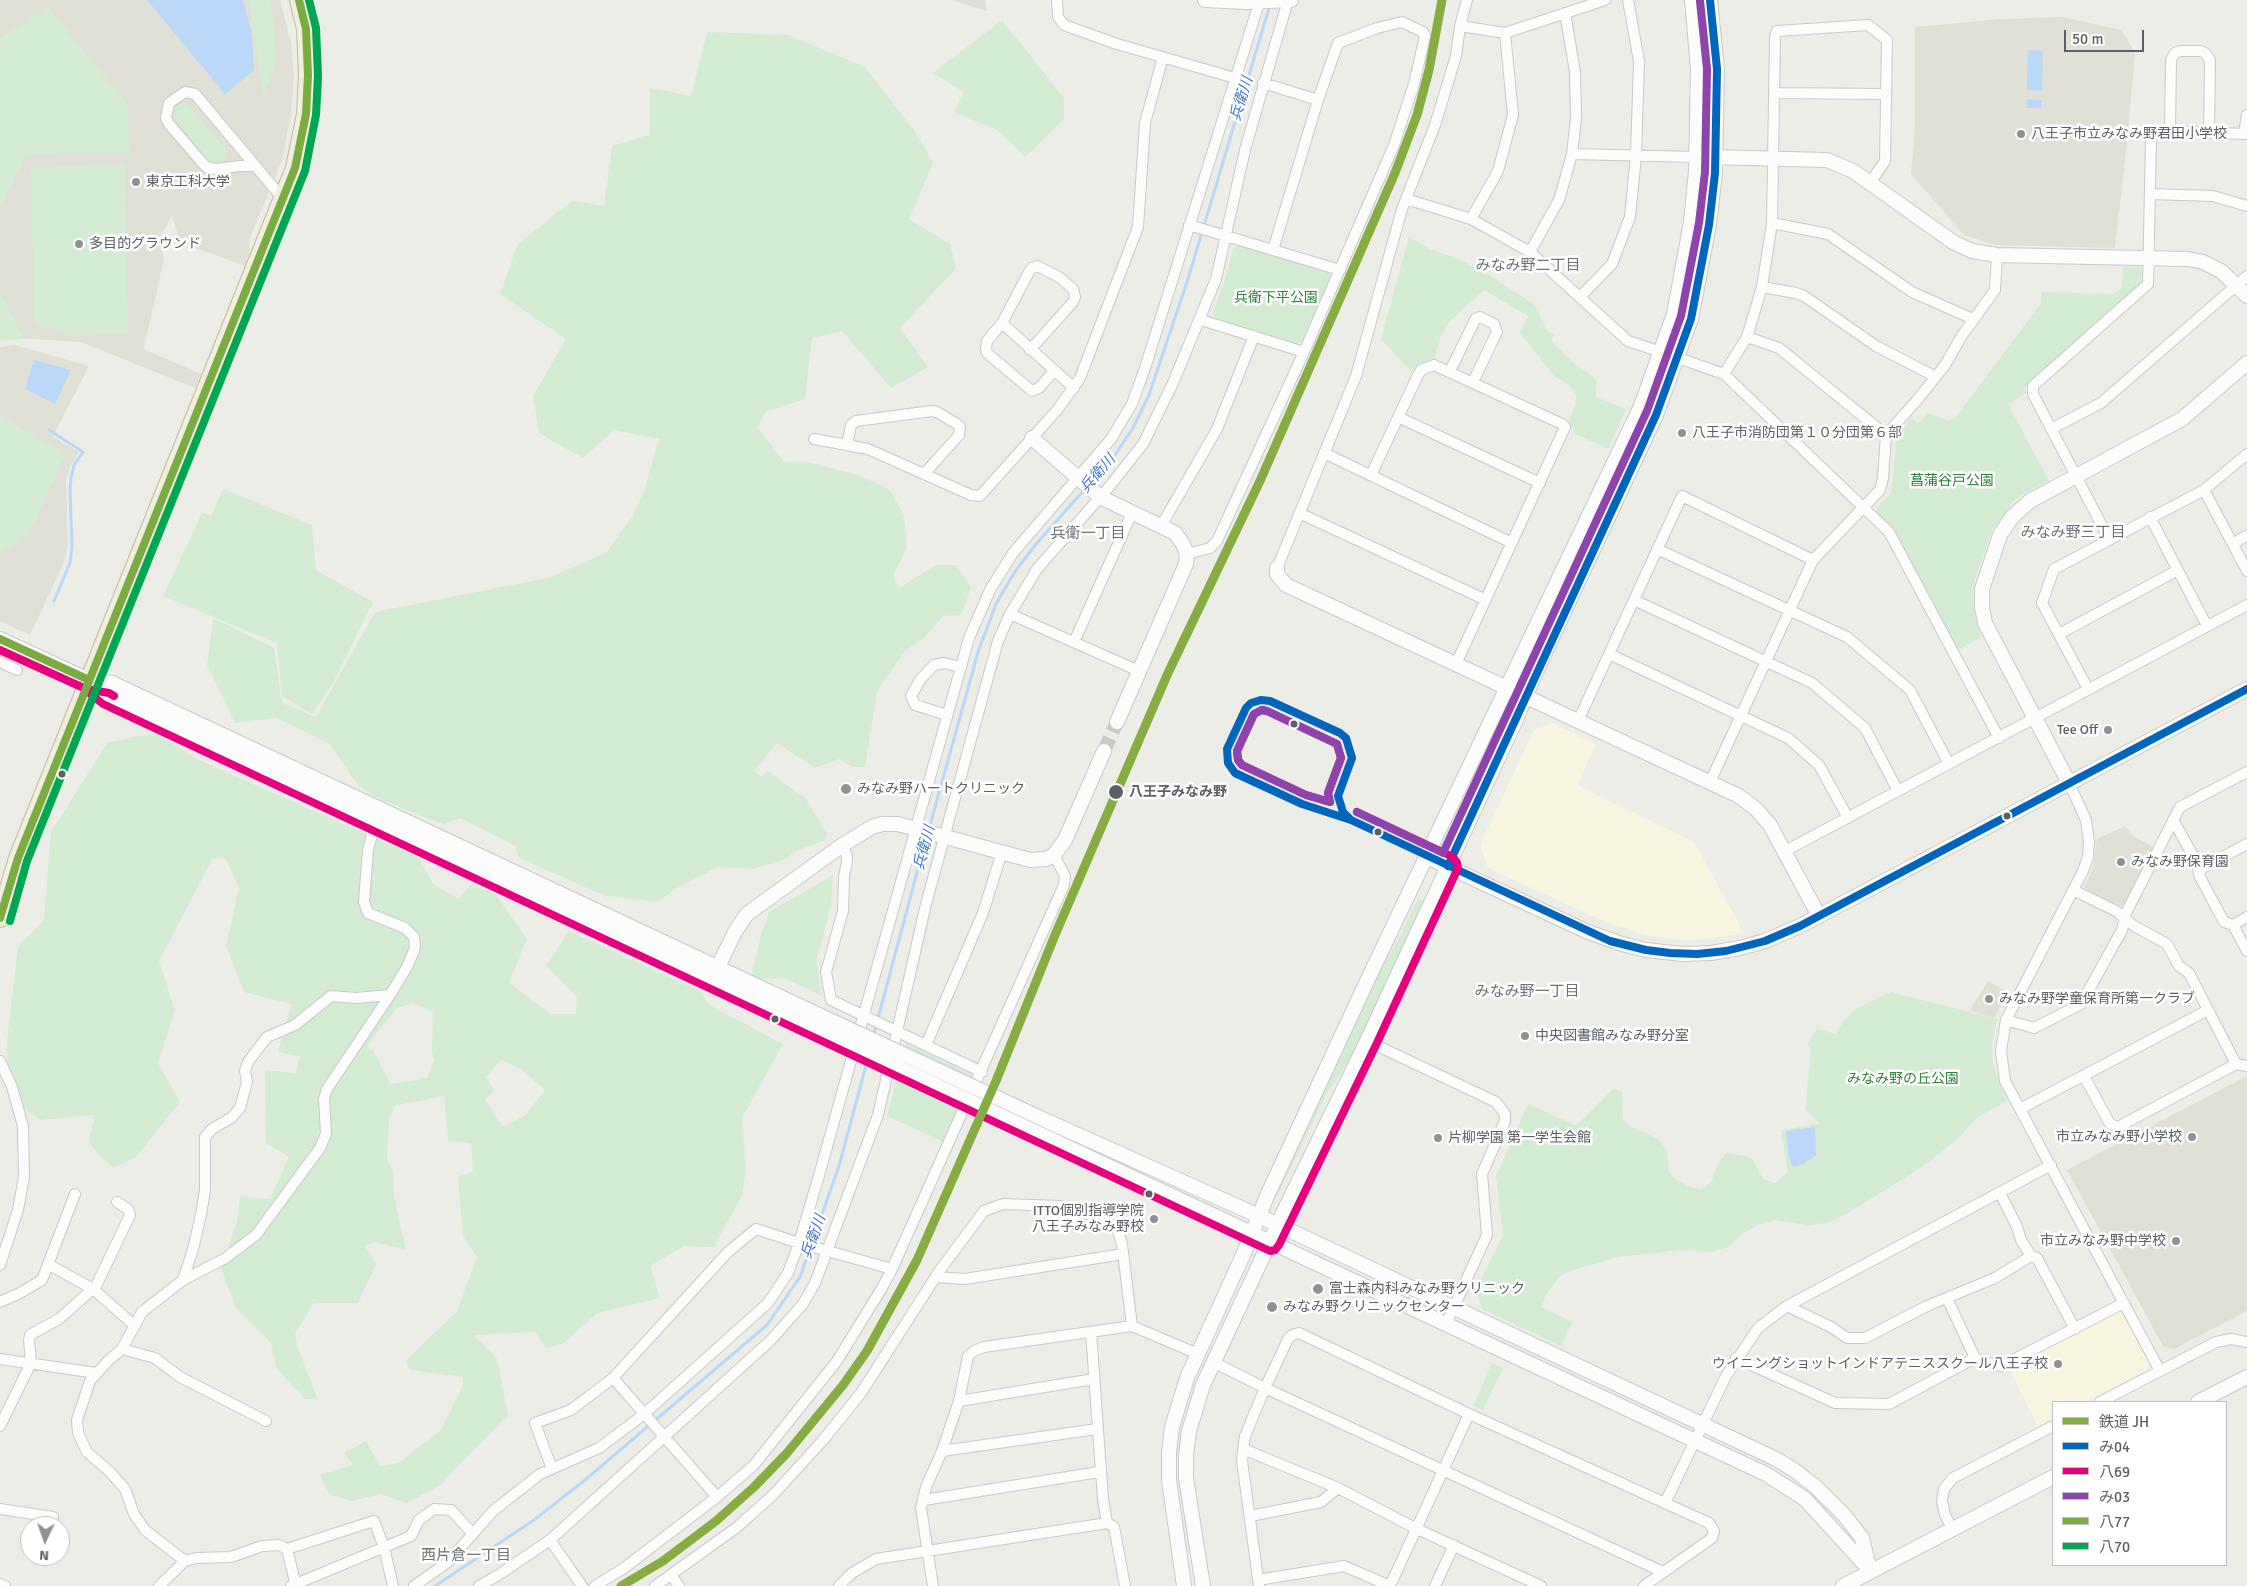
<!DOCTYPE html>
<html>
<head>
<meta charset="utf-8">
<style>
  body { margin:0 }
  #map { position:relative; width:2247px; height:1586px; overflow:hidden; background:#edede8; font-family:Signika,"Noto Sans JP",sans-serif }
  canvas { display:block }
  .legend { position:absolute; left:2052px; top:1401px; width:175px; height:165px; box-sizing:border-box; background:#fff; border:1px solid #bebfc2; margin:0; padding:6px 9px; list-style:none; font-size:15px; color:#5c6066 }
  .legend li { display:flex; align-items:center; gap:10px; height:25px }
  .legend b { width:25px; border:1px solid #bebfc2 }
  .north { position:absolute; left:20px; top:1516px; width:50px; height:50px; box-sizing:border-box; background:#fff; border:1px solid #bebfc2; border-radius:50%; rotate:183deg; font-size:14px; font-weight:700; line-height:20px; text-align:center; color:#5c6066 }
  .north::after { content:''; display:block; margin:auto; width:18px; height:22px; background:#8f9194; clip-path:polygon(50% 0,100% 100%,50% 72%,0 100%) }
  .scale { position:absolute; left:2064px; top:30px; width:80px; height:22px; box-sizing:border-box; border:2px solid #5c6066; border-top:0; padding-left:6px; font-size:15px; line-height:18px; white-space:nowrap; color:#5c6066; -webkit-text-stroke:4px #fff; paint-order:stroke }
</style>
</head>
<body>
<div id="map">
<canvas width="2247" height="1586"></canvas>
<ul class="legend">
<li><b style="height:6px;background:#87ac42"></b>鉄道 JH</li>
<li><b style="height:6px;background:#0065bd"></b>み04</li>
<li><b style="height:6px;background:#e5007d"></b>八69</li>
<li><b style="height:6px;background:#8e44ad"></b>み03</li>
<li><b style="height:6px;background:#7bac42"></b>八77</li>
<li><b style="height:6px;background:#00a651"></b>八70</li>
</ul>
<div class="north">N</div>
<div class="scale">50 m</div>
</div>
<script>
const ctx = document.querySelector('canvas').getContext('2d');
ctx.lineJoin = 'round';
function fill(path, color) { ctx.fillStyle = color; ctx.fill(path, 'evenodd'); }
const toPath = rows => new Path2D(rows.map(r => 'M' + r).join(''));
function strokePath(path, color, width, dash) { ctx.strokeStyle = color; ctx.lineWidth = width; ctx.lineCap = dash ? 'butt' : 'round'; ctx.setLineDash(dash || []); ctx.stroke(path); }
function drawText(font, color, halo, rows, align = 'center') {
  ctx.font = font + ' Signika,"Noto Sans JP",sans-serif'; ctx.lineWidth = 5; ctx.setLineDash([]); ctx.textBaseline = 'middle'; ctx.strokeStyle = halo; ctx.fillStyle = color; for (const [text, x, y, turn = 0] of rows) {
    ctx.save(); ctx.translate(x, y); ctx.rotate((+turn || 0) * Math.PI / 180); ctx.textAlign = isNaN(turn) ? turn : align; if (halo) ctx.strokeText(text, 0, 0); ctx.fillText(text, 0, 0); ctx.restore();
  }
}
const commercial = toPath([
  [1552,723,1596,744,1577,785,1694,842,1744,933,1696,940,1679,940,1646,935,1603,921,1488,868,1480,845,1534,730],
  [2121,1311,2149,1363,2147,1370,2085,1402,2053,1402,2053,1418,2038,1426,2009,1368]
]);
const industrial = toPath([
  [952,0,985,0,987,11,986,11]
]);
const education = toPath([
  [0,0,280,0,291,43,294,75,291,114,282,160,249,240,249,257,245,266,180,242,172,216,161,235,164,260,144,347,145,350,201,374,195,388,81,342,0,337],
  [2062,17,2121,30,2135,52,2127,143,2115,248,1996,245,1964,235,1911,174,1915,125,1915,27,2002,19],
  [15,345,89,366,53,437,79,452,71,465,66,481,68,547,62,567,30,635,0,621,0,347],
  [2125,826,2133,836,2155,848,2125,904,2119,907,2086,889,2085,886,2093,867,2097,839],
  [1988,981,2006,991,1995,1018,1969,1011],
  [2247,1076,2247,1311,2174,1349,2163,1346,2067,1170]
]);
const green = toPath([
  [249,0,271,0,275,36,276,66,263,96],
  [49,8,128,105,129,154,26,155,0,207,0,38],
  [1002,20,1064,98,1064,119,1025,157,997,130,954,112,964,92,933,73],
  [707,32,788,35,865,67,916,133,933,163,909,219,950,244,956,268,900,328,928,367,891,388,842,331,812,338,805,399,765,412,758,428,784,462,804,461,858,475,890,490,904,516,907,548,893,575,899,588,936,565,956,565,971,587,961,615,943,616,924,638,905,651,877,691,865,767,853,767,839,759,815,768,777,743,754,771,762,777,768,771,806,799,827,834,825,840,796,851,786,859,753,869,718,867,677,888,658,902,603,895,518,857,516,846,460,818,443,824,381,800,358,785,329,743,276,718,235,723,207,665,213,618,274,648,282,703,316,717,375,612,548,578,606,553,632,517,644,491,659,439,614,430,583,458,539,433,533,396,566,339,500,294,518,244,572,201,604,206,612,146,650,135,650,88,691,96],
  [183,102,186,103,225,148,226,154,223,161,213,162,208,160,174,119,176,107],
  [125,164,128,333,68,334,34,322,31,166],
  [1409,237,1432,250,1459,259,1492,277,1535,305,1546,329,1554,335,1551,340,1574,363,1596,379,1596,397,1626,409,1608,449,1575,434,1573,428,1567,424,1576,404,1576,395,1569,385,1554,376,1520,333,1528,316,1484,290,1450,321,1440,338,1434,361,1410,370,1381,339],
  [1238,245,1328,272,1331,279,1304,341,1295,344,1216,320,1213,313,1228,270,1233,249],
  [2123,267,2139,267,2143,272,2139,286,2024,388,2026,393,2008,404,2049,481,2020,496,2013,502,1992,531,1975,579,1973,592,1974,614,1981,637,1957,650,1895,531,1877,514,1877,508,1891,493,1897,438,1911,418,1918,424,1927,413,1948,420,1956,417,2041,303,2041,292,2114,294,2122,288],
  [0,292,24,339,0,341],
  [0,416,66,454,30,532,0,554],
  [223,489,312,525,316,570,373,602,333,683,312,714,282,696,277,643,163,596,202,513,211,516],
  [156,733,199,760,418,857,433,884,459,899,471,884,496,895,527,939,509,982,550,1014,576,1014,577,997,546,966,569,931,700,991,709,1005,783,1044,742,1118,746,1171,742,1195,714,1247,684,1246,650,1266,660,1298,597,1313,564,1343,546,1348,535,1332,474,1335,497,1359,508,1415,439,1486,406,1503,381,1494,352,1501,329,1494,320,1475,353,1465,344,1453,366,1441,380,1466,398,1463,441,1430,462,1388,463,1377,410,1370,406,1361,457,1311,477,1257,463,1236,458,1176,473,1172,471,1143,448,1141,444,1096,396,1105,389,1118,387,1158,394,1174,394,1197,406,1250,375,1242,365,1246,376,1264,358,1303,314,1303,295,1333,298,1349,318,1399,305,1399,276,1368,271,1343,236,1308,221,1269,237,1222,240,1196,270,1199,289,1157,266,1143,265,1070,296,1073,300,1056,278,1052,291,1004,244,992,226,946,239,888,226,859,213,858,159,961,175,1011,158,1063,180,1102,136,1157,114,1168,98,1154,89,1142,95,1115,40,1120,8,1097,7,1040,18,947,44,920,51,832,108,742],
  [413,1003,433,1012,432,1051,434,1060,427,1078,390,1084,374,1052,366,1046,397,1008],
  [501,1060,518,1067,545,1090,525,1116,502,1127,485,1099,494,1090,486,1077],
  [833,875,831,906,816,963,822,996,786,979,751,978,760,938,769,912],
  [1418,898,1426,902,1354,1054,1327,1093,1277,1196,1275,1195,1372,983,1398,940],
  [1891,992,1997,1019,1992,1042,1993,1066,2007,1101,1976,1118,1959,1138,1925,1165,1848,1213,1828,1223,1808,1225,1776,1220,1760,1224,1742,1234,1728,1247,1712,1252,1681,1250,1618,1257,1570,1271,1560,1276,1548,1292,1541,1307,1572,1322,1561,1346,1482,1309,1476,1290,1503,1236,1496,1176,1528,1104,1575,1125,1581,1121,1614,1088,1622,1092,1623,1120,1630,1126,1659,1139,1667,1151,1669,1171,1673,1177,1687,1186,1702,1189,1711,1182,1718,1164,1726,1153,1747,1156,1753,1160,1763,1179,1776,1183,1788,1172,1781,1130,1819,1124,1814,1117,1805,1110,1811,1052,1808,1044,1810,1038,1817,1029,1836,1034,1844,1020,1856,1009],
  [906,1043,970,1074,971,1078,944,1142,887,1116],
  [1492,1363,1503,1368,1483,1410,1473,1406]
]);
const water = toPath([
  [147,0,243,0,252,34,254,70,225,94],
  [2028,50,2043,51,2042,91,2027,90],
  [2027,99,2042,100,2041,108,2026,108],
  [34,360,71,370,55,404,25,389],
  [1815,1127,1816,1155,1804,1164,1793,1167,1789,1158,1786,1131]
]);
const stream = toPath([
  [49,430,83,452,74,465,71,478,70,491,72,546,70,563,54,601],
  [1091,482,1115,455,1133,428,1149,395,1188,279,1270,5],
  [929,829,978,652,996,604,1014,573,1036,544,1085,489],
  [873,1037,927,835],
  [435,1586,534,1520,585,1480,767,1325,800,1277,839,1166,868,1058]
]);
const secondaryTunnel = toPath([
  [1104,751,1117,722]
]);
const street = toPath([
  [1057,0,1058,17,1064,25,1117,44,1235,78],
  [1460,26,1505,33,1605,0],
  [1263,83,1318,100],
  [1774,93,1886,94],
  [2170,131,2171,60,2175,53,2180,51,2201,51,2205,53,2210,60,2209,132],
  [2244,133,2247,115],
  [1572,154,1697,157],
  [254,166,240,166,215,169,206,167,169,124,166,118,169,103,185,92,195,94,284,200],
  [2150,194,2213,196,2247,206],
  [1406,199,1471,219,1530,252,1628,341,1661,352],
  [1471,219,1498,171,1513,115,1505,33],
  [1772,223,1828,234,1912,292,1973,319],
  [1189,225,1340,270],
  [1530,252,1559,200,1572,154,1576,118,1575,72,1565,13],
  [1762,287,1796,293,1804,296,1876,346,1936,377],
  [1580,297,1612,264,1630,217,1636,156,1639,61,1628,0],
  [1201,320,1304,352],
  [1002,323,1074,388],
  [1747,337,1779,348,1886,435],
  [1030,350,1073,302,1075,297,1073,289,1059,277,1037,266,1032,268,1029,272,1002,323,987,341,986,349,987,353,1032,391,1039,388,1054,371],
  [1678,358,1724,374,1747,337,1762,287,1772,223,1775,37,1777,31,1868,25,1887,40,1885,161,1870,183],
  [1450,371,1476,318,1480,317,1494,324,1497,332,1473,382],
  [1724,374,1889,532,1999,738],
  [1398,417,1540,483],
  [2051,429,2101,403,2247,276],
  [814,439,847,445],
  [1324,453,1512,543],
  [924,474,959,435,960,427,957,424,937,412,932,411,856,421,851,425,847,445,868,449,971,495,980,496,1058,409,1080,378,1138,227,1145,123,1163,57],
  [1371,475,1418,375,1421,370,1434,365,1562,424,1565,427,1456,664],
  [2204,490,2247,571],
  [1299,513,1486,600],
  [2150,517,2207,626],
  [1161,526,1217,429,1254,336],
  [2109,539,2033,394,2033,386,2148,284,2151,141,2154,132,2160,131,2247,134],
  [2233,544,2247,535],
  [1657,549,1847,637,1910,690,1949,764],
  [1187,554,1210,548,1217,541,1304,352,1394,145,1414,84,1425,36,1423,32,1402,22,1377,28,1338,43,1318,100,1273,250],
  [1277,568,1356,376,1402,209,1435,125,1456,56,1460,26,1467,0],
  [1634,600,1812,683,1865,728,1898,791],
  [1010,614,1139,671],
  [2059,634,2178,570],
  [1074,642,1132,513],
  [1609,654,1788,738,1819,765,1848,818],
  [0,662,17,670],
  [2088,689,2042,603,2054,569,2204,490,2247,454],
  [947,715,915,705,911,696,920,680,934,665,944,663,960,667],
  [1578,721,1682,496,1813,560],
  [1710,782,1813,560,1880,490,1883,478,1886,435,1918,399,1945,365,1961,337,1995,290,1997,255],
  [2069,783,2086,820,2089,842,2088,857,2083,871,2006,1020,2001,1051,2005,1081,2160,1371,2216,1342,2231,1339,2247,1342],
  [2173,820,2196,861,2200,877,2224,922,2233,925,2247,951],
  [841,846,847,855,847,861,844,877,843,911,826,972,831,1000,982,1072],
  [1785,851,2247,605],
  [2199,870,2247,844],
  [2073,890,2116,911,2134,926,2167,944,2179,966,2189,973,2236,1064],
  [2233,925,2247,917],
  [2006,1020,2034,1028,2081,1004,2122,930,2126,913,2180,807,2247,772],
  [1367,1041,1496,1102,1505,1114,1505,1121,1482,1174,1487,1235,1446,1324],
  [926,1045,983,913,1002,852],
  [0,1061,12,1087,23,1126,24,1177,18,1210,0,1265],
  [2084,1076,2110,1124,2118,1127,2236,1064,2247,1066],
  [2020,1109,2208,1010],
  [2000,1193,2017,1227,2021,1240,2031,1256,2037,1258,2075,1329],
  [47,1267,75,1194],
  [936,1277,965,1279,1123,1254],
  [183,1280,193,1249,201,1215,205,1190,205,1137,212,1129,231,1118,240,1108,247,1082,245,1071,248,1062,267,1037,295,1025,331,996,356,998,390,995],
  [1947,1298,1975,1358],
  [0,1302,20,1293,42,1280,47,1267,53,1267,93,1289,135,1326],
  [1787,1306,1831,1327,1847,1338,1865,1338,1927,1306,1995,1278,2031,1256],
  [1091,1332,1103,1499,1107,1523,1114,1527,1125,1586],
  [122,1349,155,1358,180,1377,266,1421],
  [1736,1358,1835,1403,1889,1404,1975,1358,1983,1362,2001,1366,2124,1303],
  [0,1359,96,1373],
  [1213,1362,1265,1388,1663,1572],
  [613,1378,717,1497],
  [959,1401,1094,1379],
  [2100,1402,2160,1371],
  [0,1426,31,1363,29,1340,30,1335,59,1319,96,1286,130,1215,128,1209,117,1202],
  [1243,1449,1338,1488,1417,1529,1541,1586],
  [942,1451,1097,1429],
  [552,1469,535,1423,571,1410,613,1378,728,1252,756,1229,799,1243,892,1269],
  [924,1500,1099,1472],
  [1665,1503,1726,1376,1758,1328,1787,1306,2051,1165],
  [0,1509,53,1517],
  [1250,1516,1321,1502,1338,1488],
  [1952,1528,1945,1515,1942,1501,1944,1489,1953,1478,2053,1426],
  [550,1540,582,1586],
  [287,1549,374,1521,384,1547,393,1586],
  [185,1561,145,1530,134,1514,125,1489,109,1471,87,1452,78,1433,77,1420,90,1381,108,1361,122,1349,142,1312,183,1280,224,1259,256,1235,320,1148,326,1134,324,1099,327,1089,390,995,407,967,415,948,414,937,405,928,368,913,364,902,368,850,377,815],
  [672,1576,679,1586],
  [1258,1580,1344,1566,1390,1586],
  [0,1584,5,1586],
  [159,1586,185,1561,196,1558,231,1557,262,1546,279,1545,287,1549,296,1586],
  [291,1586,411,1536,419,1520,434,1509,451,1510,473,1534],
  [414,1586,448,1562,493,1511,540,1474,599,1448,643,1415,768,1303,788,1273,799,1243,818,1179,969,638,990,590,1013,553,1111,439,1132,404,1145,368,1260,0],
  [479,1586,500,1574,550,1540,602,1493,770,1341,803,1304,815,1283,878,1115,926,904,998,641,1010,614,1037,569,1109,487,1143,444,1173,383,1216,279,1245,150,1288,0],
  [595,1586,624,1568,717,1497,754,1465,837,1361,882,1288,892,1269,1064,885,1065,876,1054,855],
  [655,1586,736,1528,773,1495,824,1439,861,1393,940,1270,984,1211,1003,1204,1061,1206,1097,1217,1117,1228,1122,1244,1132,1326],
  [839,1586,852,1573,876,1559,1107,1523],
  [933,1586,921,1508,926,1487,942,1451,959,1401,968,1356,974,1351,984,1347,1132,1326,1198,1354],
  [1259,1586,1242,1461,1243,1449,1245,1436,1265,1388,1288,1339,1292,1335,1299,1333,1469,1414,1709,1523,1714,1531,1712,1538,1644,1586],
  [1390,1586,1469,1414],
  [1435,1586,1454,1545]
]);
const secondary = toPath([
  [1205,0,1246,2,1291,0],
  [1708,157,1827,160,1853,171,1953,242,1972,251,1997,255,2188,259,2203,262,2221,271,2247,296],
  [1032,438,1100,497,1175,533,1183,544,1187,554,1186,564,1117,722],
  [1277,568,1277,574,1286,585,1739,796,1756,809,1770,825,1819,916],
  [0,639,89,680,112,683,804,1008],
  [89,680,107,695,798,1020],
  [2069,783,1985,623,1982,608,1982,589,2000,535,2012,517,2030,501,2182,419,2247,363],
  [1427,857,1588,932,1622,944,1646,950,1683,954,1711,953,1740,948,1765,941,1800,926,2247,689],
  [713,977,736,930,747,914,841,846,872,827,882,824,898,824,1030,860,1046,859,1054,855,1065,840,1104,751],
  [1049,1122,1259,1216,1776,1459,1794,1470,1816,1487,1844,1515,1862,1538,1870,1571],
  [1042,1135,1766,1474,1805,1499,1868,1568],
  [2198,1402,2247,1377],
  [1184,1586,1169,1480,1169,1453,1172,1427,1187,1378,1244,1253,1267,1196,1368,979,1641,406,1674,314,1691,222,1696,171,1698,69,1692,0],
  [1203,1586,1186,1478,1186,1455,1189,1431,1203,1385,1287,1205,1367,1041,1515,722,1534,676,1656,415,1691,319,1709,225,1715,173,1717,69,1710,0],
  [1843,1586,2053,1477]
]);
const highway = toPath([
  [0,918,18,858,295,168,306,114,308,75,306,29,299,0]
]);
const secondaryBridge = toPath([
  [804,1008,1049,1122],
  [798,1020,1042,1135]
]);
const bus1 = toPath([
  [1261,700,1270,701,1340,733,1346,738,1352,758,1338,796,1343,812,1351,820,1302,804,1235,773,1228,763,1227,749,1246,708,1251,703,1261,700],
  [1351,820,1610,941,1646,950,1670,953,1697,954,1726,951,1765,941,1800,926,2247,689],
  [1448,866,1656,415,1691,319,1709,225,1715,173,1717,69,1710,0]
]);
const bus2 = toPath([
  [0,650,86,689,109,693,114,696],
  [83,688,103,704,1270,1251,1275,1250,1279,1245,1376,1045,1458,868,1457,863,1453,857,1357,812],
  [1262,710,1267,711,1337,744,1341,758,1328,793,1330,802,1306,795,1242,765,1238,760,1237,751,1254,714,1262,710]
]);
const bus3 = toPath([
  [1262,710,1267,711,1337,744,1341,758,1328,793,1330,802,1306,795,1242,765,1238,760,1237,751,1254,714,1262,710],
  [1357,812,1443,853,1647,411,1681,316,1699,223,1705,172,1707,69,1700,1]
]);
const bus4 = toPath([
  [0,639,89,680],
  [0,918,18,858,295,168,306,114,308,75,306,29,299,0]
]);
const bus5 = toPath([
  [10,921,27,861,305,171,316,115,318,76,316,28,309,0]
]);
const rail1 = toPath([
  [621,1586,663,1561,716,1521,754,1487,787,1453,843,1385,867,1351,917,1260,996,1081,1055,935,1168,673,1260,481,1395,173,1417,115,1429,70,1442,0]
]);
const markers = [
  [2021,134,5,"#8f9194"],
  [136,182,5,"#8f9194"],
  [79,244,5,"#8f9194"],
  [1682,433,5,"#8f9194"],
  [1294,724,4.5,"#5c6066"],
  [2108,730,5,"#8f9194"],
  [62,774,4.5,"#5c6066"],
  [846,789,6,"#8f9194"],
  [1116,792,8,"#5c6066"],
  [2007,816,4.5,"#5c6066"],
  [1378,832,4.5,"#5c6066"],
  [2121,862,5,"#8f9194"],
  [1989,999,5,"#8f9194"],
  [775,1019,4.5,"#5c6066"],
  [1525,1036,5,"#8f9194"],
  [2192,1137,5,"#8f9194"],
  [1438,1138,5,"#8f9194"],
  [1149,1194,4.5,"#5c6066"],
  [1154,1219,5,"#8f9194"],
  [2176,1241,5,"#8f9194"],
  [1318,1289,6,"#8f9194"],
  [1272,1307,6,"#8f9194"],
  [2058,1364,5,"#8f9194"]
];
const poiNames = [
  ["八王子市立みなみ野君田小学校",2031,134],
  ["東京工科大学",146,182],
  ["多目的グラウンド",89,244],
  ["八王子市消防団第１０分団第６部",1692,433],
  ["Tee Off",2098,730,"right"],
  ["みなみ野ハートクリニック",857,789],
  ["みなみ野保育園",2131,862],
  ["みなみ野学童保育所第一クラブ",1999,999],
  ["中央図書館みなみ野分室",1535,1036],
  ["市立みなみ野小学校",2182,1137,"right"],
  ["片柳学園 第一学生会館",1448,1138],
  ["ITTO個別指導学院",1144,1211,"right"],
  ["八王子みなみ野校",1144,1227,"right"],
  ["市立みなみ野中学校",2166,1241,"right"],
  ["富士森内科みなみ野クリニック",1329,1289],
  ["みなみ野クリニックセンター",1283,1307],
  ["ウイニングショットインドアテニススクール八王子校",2048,1364,"right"]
];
const parkNames = [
  ["兵衛下平公園",1276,298],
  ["菖蒲谷戸公園",1952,481],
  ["みなみ野の丘公園",1903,1079]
];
const stopNames = [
  ["八王子みなみ野",1129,792]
];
const waterNames = [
  ["兵衛川",1242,99,-73],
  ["兵衛川",1098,474,-49],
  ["兵衛川",925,848,-75],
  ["兵衛川",814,1237,-70]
];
const neighbourhoodNames = [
  ["みなみ野二丁目",1528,266],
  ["みなみ野三丁目",2073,533],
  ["兵衛一丁目",1088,534],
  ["みなみ野一丁目",1527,992],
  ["西片倉一丁目",466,1556]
];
fill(commercial, '#f7f4e0');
fill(industrial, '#deded9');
fill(education, '#e0e0d7');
fill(green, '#d4ebd4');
fill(water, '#bbd8f8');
strokePath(stream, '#bbd8f8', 3);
strokePath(secondaryTunnel, '#c9cac8', 14, [14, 7]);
strokePath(street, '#c9cac8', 12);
strokePath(secondary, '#c9cac9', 16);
strokePath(highway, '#c5bc94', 20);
strokePath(street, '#fcfcfc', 10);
strokePath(secondary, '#fcfcfc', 14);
strokePath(highway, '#f0eee1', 18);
strokePath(secondaryBridge, '#c9cac9', 16, []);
strokePath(secondaryBridge, '#fcfcfc', 14);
strokePath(bus1, '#0065bd', 8);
strokePath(bus2, '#e5007d', 8);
strokePath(bus3, '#8e44ad', 8);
strokePath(bus4, '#7bac42', 8);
strokePath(bus5, '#00a651', 8);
strokePath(rail1, '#87ac42', 9);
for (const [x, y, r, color] of markers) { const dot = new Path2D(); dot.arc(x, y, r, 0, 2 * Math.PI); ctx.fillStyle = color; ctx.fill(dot); strokePath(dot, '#fff', 2); }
drawText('14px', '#5c6066', '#fff', poiNames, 'left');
drawText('14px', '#30823b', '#fff', parkNames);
drawText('bold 14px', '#5c6066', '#fff', stopNames, 'left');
drawText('italic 15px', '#4076ca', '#fff', waterNames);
drawText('15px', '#6d7278', '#fff', neighbourhoodNames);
</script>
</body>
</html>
